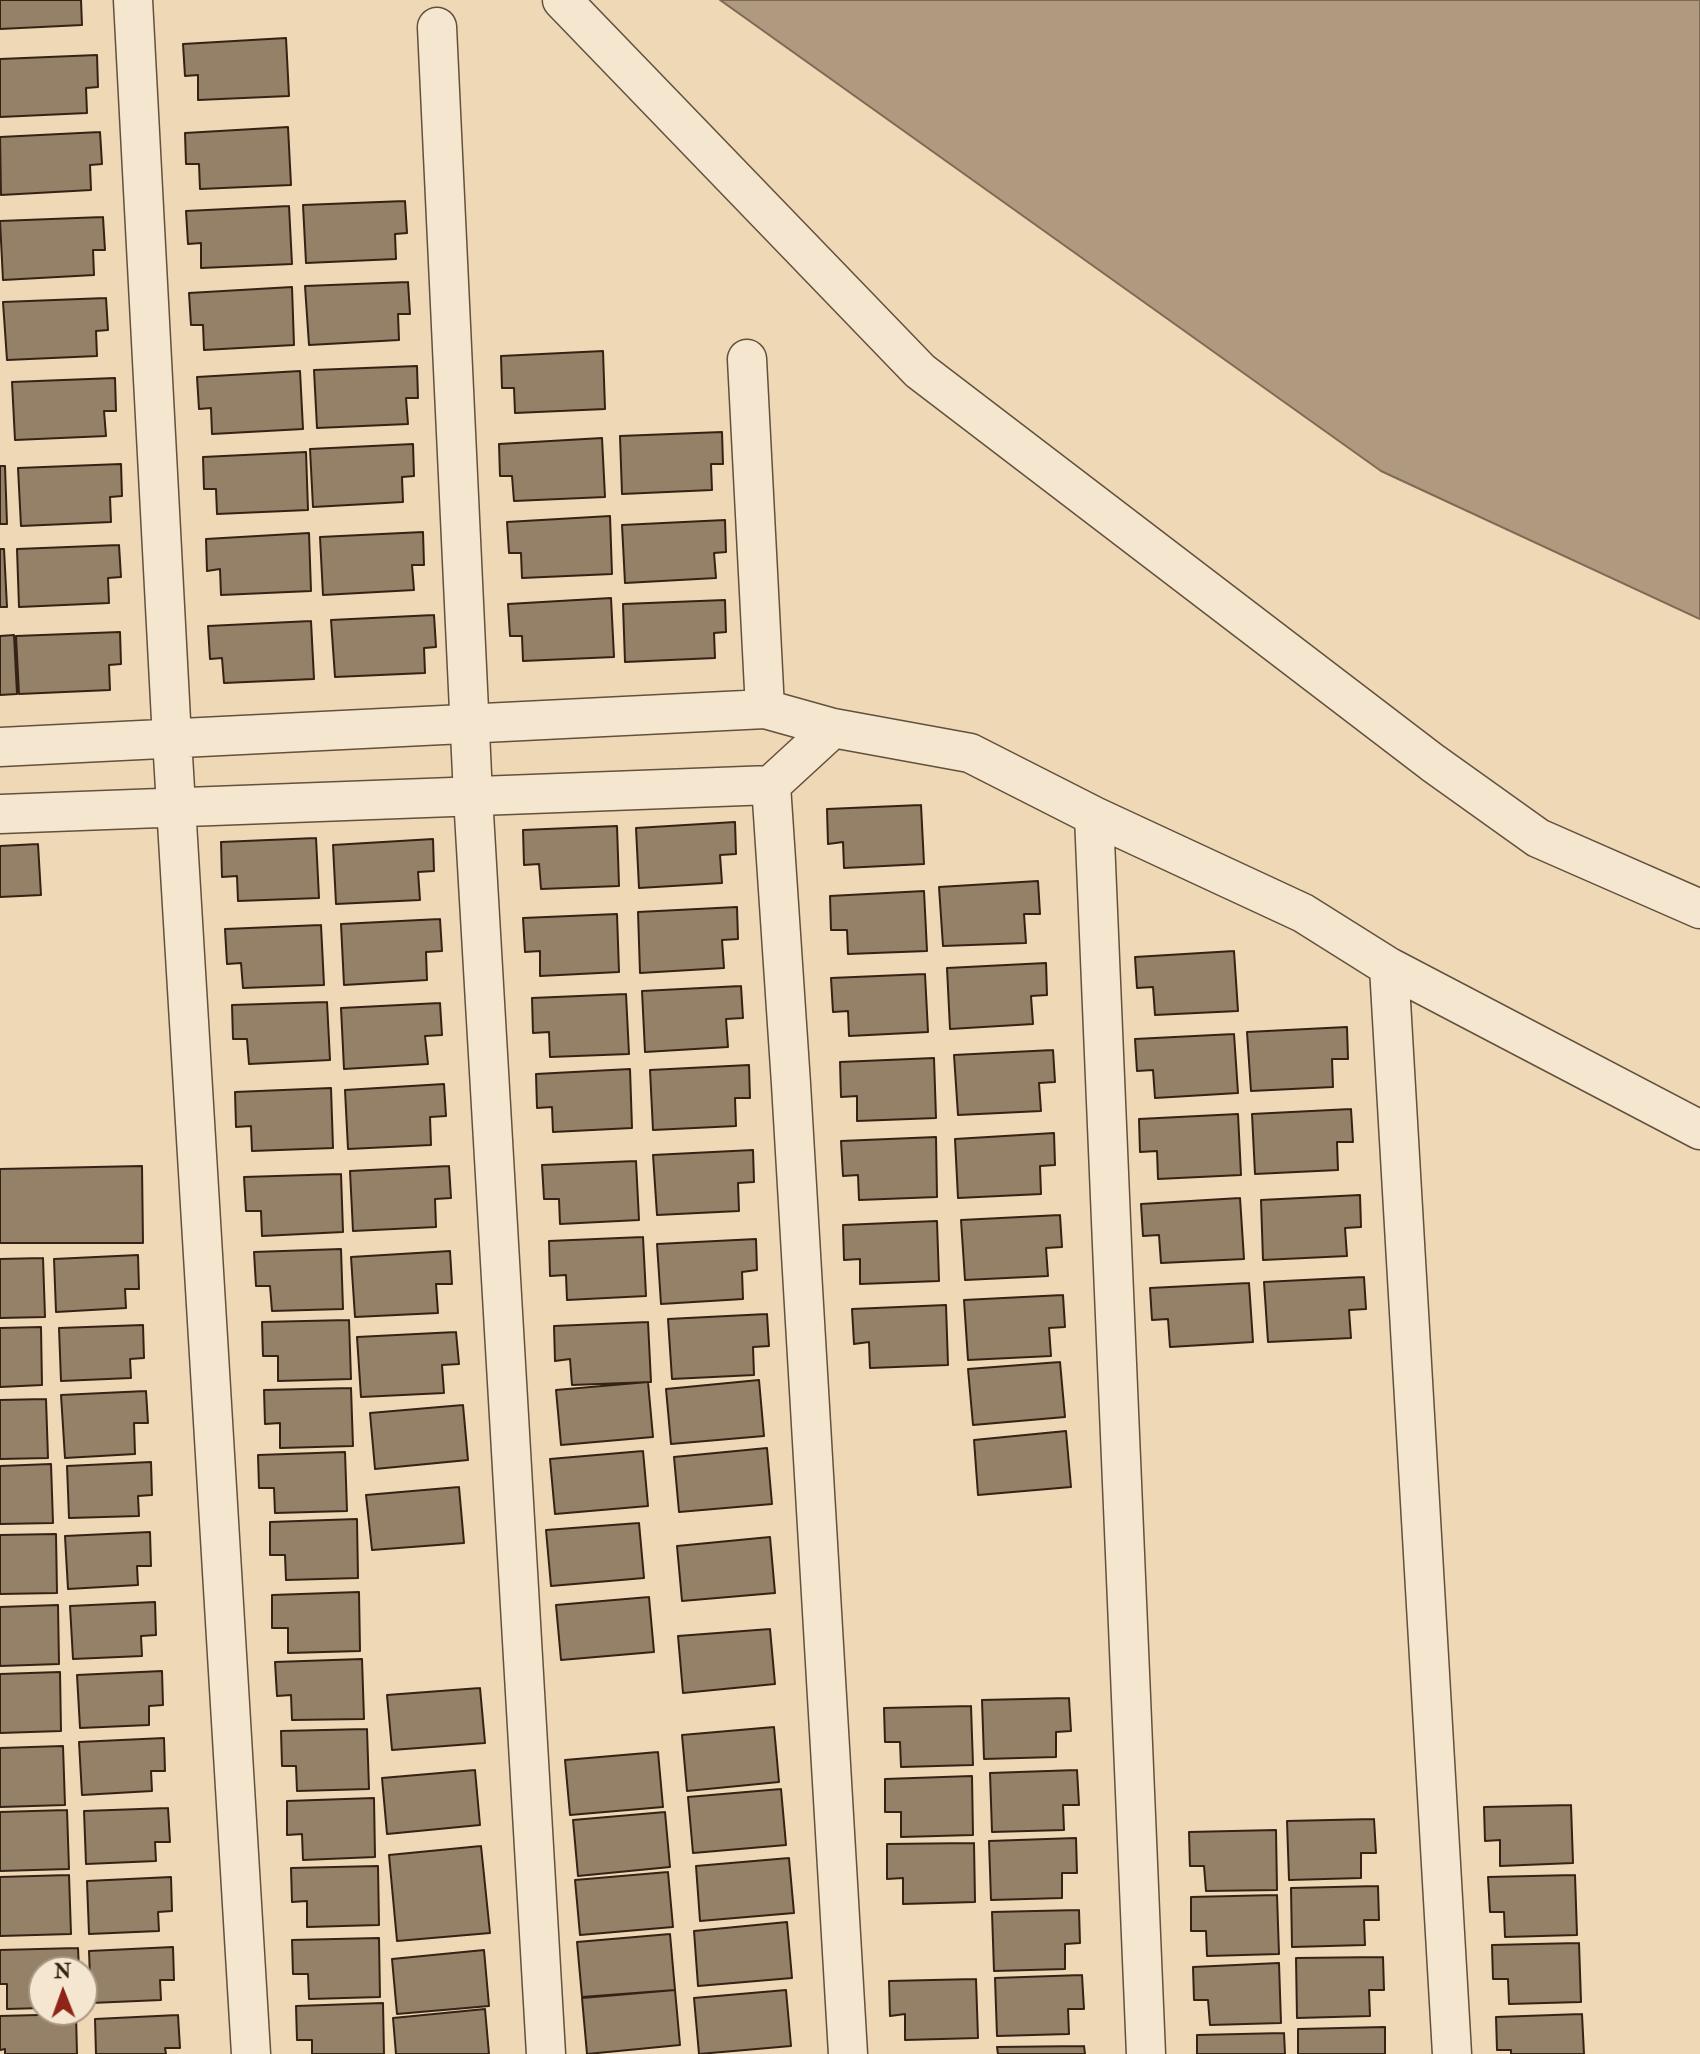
<!DOCTYPE html>
<html>
<head>
<meta charset="utf-8">
<style>
  body { margin:0 }
  #map { position:relative; width:1700px; height:2054px; overflow:hidden; background:#eed8b5; font-family:"IM FELL Double Pica",serif }
  canvas { display:block }
  .north { position:absolute; left:28px; top:1956px; width:70px; height:70px; box-sizing:border-box; background:#f4e6cf; border:2px solid #a89885; border-radius:50%; rotate:359deg; font-size:19px; font-weight:700; line-height:28px; text-align:center; color:#352215 }
  .north::after { content:''; display:block; margin:auto; width:24px; height:32px; background:#8f2418; clip-path:polygon(50% 0,100% 100%,50% 72%,0 100%) }
</style>
</head>
<body>
<div id="map">
<canvas width="1700" height="2054"></canvas>
<div class="north">N</div>
</div>
<script>
const ctx = document.querySelector('canvas').getContext('2d');
ctx.lineJoin = 'round';
function fill(path, color) { ctx.fillStyle = color; ctx.fill(path, 'evenodd'); }
const toPath = rows => new Path2D(rows.map(r => 'M' + r).join(''));
function strokePath(path, color, width, dash) { ctx.strokeStyle = color; ctx.lineWidth = width; ctx.lineCap = dash ? 'butt' : 'round'; ctx.setLineDash(dash || []); ctx.stroke(path); }
const water = toPath([
  [720,0,1700,0,1700,619,1381,471,720,0]
]);
const building = toPath([
  [0,0,81,0,82,25,0,29,0,0],
  [286,38,289,96,198,100,198,75,185,76,183,44,286,38],
  [97,55,98,87,86,88,87,113,0,117,0,59,97,55],
  [288,127,291,185,200,189,199,164,186,164,185,133,288,127],
  [100,132,102,164,90,165,91,190,1,195,0,137,100,132],
  [405,201,407,233,395,234,396,259,306,263,303,205,405,201],
  [289,206,292,264,201,268,201,243,188,244,186,211,289,206],
  [103,217,105,250,93,250,94,275,3,280,0,221,103,217],
  [408,282,410,314,398,314,399,340,309,345,305,286,408,282],
  [292,287,294,345,204,350,203,325,191,325,189,293,292,287],
  [106,298,108,330,96,331,97,356,7,360,3,302,106,298],
  [603,351,605,409,515,413,514,388,502,388,501,356,603,351],
  [417,366,418,398,406,398,408,424,317,428,314,370,417,366],
  [300,371,303,429,212,434,211,408,199,409,197,377,300,371],
  [115,378,116,411,104,411,106,436,15,440,12,382,115,378],
  [722,432,723,464,711,464,712,490,622,494,620,436,722,432],
  [602,438,605,497,514,501,512,476,500,476,499,444,602,438],
  [413,444,414,476,402,477,403,502,313,507,310,449,413,444],
  [306,452,308,510,217,514,216,489,204,489,203,457,306,452],
  [121,464,122,496,110,497,111,522,21,526,18,468,121,464],
  [0,466,5,466,7,524,0,524,0,466],
  [610,516,612,574,522,578,521,553,509,553,507,522,610,516],
  [725,520,726,552,714,553,716,578,625,583,622,525,725,520],
  [423,532,424,565,412,565,414,590,323,595,320,537,423,532],
  [309,533,311,591,221,595,220,569,207,571,206,539,309,533],
  [119,545,121,577,108,578,109,603,19,607,17,549,119,545],
  [0,549,4,549,7,607,0,607,0,549],
  [611,598,614,657,523,661,522,636,510,636,508,604,611,598],
  [725,600,726,632,714,633,715,658,625,662,623,604,725,600],
  [434,615,436,647,424,648,425,673,335,677,331,620,434,615],
  [311,621,314,679,224,683,222,658,210,659,208,626,311,621],
  [120,632,121,664,109,665,110,690,19,694,16,636,120,632],
  [14,635,17,694,0,695,0,636,14,635],
  [921,805,924,864,844,868,843,842,828,844,827,809,921,805],
  [735,822,736,854,720,855,722,883,639,888,636,828,735,822],
  [617,826,619,886,541,889,539,864,524,865,523,830,617,826],
  [316,838,319,898,238,901,237,876,222,877,221,842,316,838],
  [433,839,434,871,418,872,420,900,336,904,333,845,433,839],
  [38,844,41,895,0,897,0,846,38,844],
  [1038,881,1040,914,1024,914,1026,943,943,946,939,887,1038,881],
  [924,891,927,951,848,954,847,930,831,930,830,896,924,891],
  [737,907,738,939,722,940,724,968,640,973,638,912,737,907],
  [617,914,619,972,540,976,540,951,525,952,523,918,617,914],
  [440,919,442,951,426,952,427,980,344,985,341,924,440,919],
  [321,925,324,985,243,988,241,963,227,964,225,929,321,925],
  [1234,951,1238,1011,1155,1015,1153,987,1137,988,1135,957,1234,951],
  [1046,963,1047,995,1031,996,1033,1024,950,1029,947,968,1046,963],
  [925,974,928,1032,849,1036,848,1011,833,1012,831,978,925,974],
  [741,986,743,1018,726,1019,728,1047,645,1052,642,991,741,986],
  [626,994,629,1054,550,1057,549,1032,533,1033,532,998,626,994],
  [327,1002,330,1060,249,1064,247,1039,233,1039,232,1005,327,1002],
  [440,1003,442,1035,425,1036,428,1064,344,1069,341,1008,440,1003],
  [1347,1027,1348,1059,1332,1059,1333,1087,1251,1091,1247,1032,1347,1027],
  [1234,1034,1238,1093,1155,1098,1153,1070,1137,1071,1135,1039,1234,1034],
  [1053,1050,1055,1082,1039,1083,1041,1111,958,1115,954,1055,1053,1050],
  [934,1058,936,1118,857,1121,857,1096,841,1097,840,1062,934,1058],
  [749,1065,750,1098,735,1098,736,1126,653,1130,650,1070,749,1065],
  [630,1069,632,1128,553,1132,552,1107,537,1108,536,1074,630,1069],
  [444,1084,446,1116,430,1117,431,1145,348,1149,345,1090,444,1084],
  [331,1088,333,1148,252,1151,251,1126,236,1127,235,1092,331,1088],
  [1351,1109,1353,1142,1337,1142,1338,1170,1255,1174,1252,1114,1351,1109],
  [1238,1114,1241,1175,1158,1179,1157,1151,1140,1152,1139,1119,1238,1114],
  [1054,1133,1055,1165,1040,1166,1041,1194,958,1198,955,1139,1054,1133],
  [936,1137,937,1197,859,1200,858,1175,843,1176,841,1141,936,1137],
  [753,1150,754,1182,738,1183,739,1211,657,1215,653,1155,753,1150],
  [636,1161,639,1220,560,1224,559,1199,544,1199,542,1165,636,1161],
  [142,1166,143,1243,0,1243,0,1169,142,1166],
  [449,1166,451,1198,435,1199,436,1227,353,1231,350,1171,449,1166],
  [341,1174,343,1232,262,1236,261,1211,246,1211,244,1177,341,1174],
  [1360,1195,1361,1227,1345,1228,1347,1256,1263,1260,1261,1200,1360,1195],
  [1240,1198,1244,1259,1161,1263,1159,1235,1143,1236,1141,1204,1240,1198],
  [1060,1215,1062,1247,1046,1248,1048,1276,965,1280,961,1220,1060,1215],
  [937,1221,939,1281,860,1284,860,1259,844,1260,843,1225,937,1221],
  [643,1237,646,1296,567,1300,566,1275,550,1276,549,1241,643,1237],
  [756,1239,757,1270,742,1272,743,1299,661,1304,657,1244,756,1239],
  [341,1249,343,1309,272,1311,270,1286,256,1286,254,1252,341,1249],
  [450,1251,452,1284,436,1284,438,1313,355,1317,351,1257,450,1251],
  [138,1255,139,1289,125,1289,126,1308,56,1312,54,1259,138,1255],
  [43,1258,45,1317,0,1318,0,1259,43,1258],
  [1364,1277,1366,1309,1349,1310,1351,1338,1268,1342,1264,1282,1364,1277],
  [1249,1283,1253,1342,1170,1347,1168,1319,1152,1320,1150,1288,1249,1283],
  [1063,1295,1065,1327,1049,1328,1051,1356,968,1360,964,1300,1063,1295],
  [946,1305,948,1365,870,1368,869,1342,854,1344,852,1309,946,1305],
  [767,1314,769,1346,753,1347,754,1375,672,1379,668,1319,767,1314],
  [349,1320,351,1379,278,1381,278,1356,263,1356,262,1322,349,1320],
  [648,1322,651,1382,572,1385,570,1359,555,1361,554,1326,648,1322],
  [143,1325,144,1358,130,1359,131,1378,61,1381,59,1328,143,1325],
  [41,1327,42,1385,0,1387,0,1328,41,1327],
  [456,1332,459,1364,442,1365,444,1393,361,1397,357,1337,456,1332],
  [1060,1362,1065,1417,973,1425,968,1369,1060,1362],
  [759,1380,764,1436,671,1444,666,1389,759,1380],
  [648,1382,653,1437,561,1445,556,1390,648,1382],
  [351,1388,353,1446,280,1448,280,1423,265,1424,264,1390,351,1388],
  [146,1391,148,1423,134,1423,135,1454,65,1458,61,1395,146,1391],
  [46,1399,48,1458,0,1459,0,1400,46,1399],
  [463,1405,468,1460,375,1469,370,1413,463,1405],
  [1066,1431,1071,1487,978,1495,974,1440,1066,1431],
  [767,1448,772,1504,679,1512,674,1457,767,1448],
  [643,1451,648,1506,555,1514,550,1459,643,1451],
  [345,1452,347,1511,275,1513,274,1488,259,1488,258,1455,345,1452],
  [151,1462,152,1495,138,1496,139,1516,69,1518,67,1466,151,1462],
  [51,1464,53,1523,0,1524,0,1466,51,1464],
  [459,1487,464,1543,372,1550,366,1495,459,1487],
  [357,1519,358,1578,286,1580,285,1555,270,1555,270,1522,357,1519],
  [639,1523,644,1578,551,1586,546,1530,639,1523],
  [150,1532,151,1566,137,1566,138,1585,68,1589,65,1536,150,1532],
  [56,1534,57,1593,0,1594,0,1535,56,1534],
  [770,1537,775,1593,682,1601,677,1546,770,1537],
  [359,1592,360,1651,288,1653,288,1628,272,1628,272,1595,359,1592],
  [649,1597,654,1652,561,1660,556,1605,649,1597],
  [155,1602,156,1635,141,1636,142,1656,73,1659,70,1606,155,1602],
  [58,1605,59,1664,0,1666,0,1607,58,1605],
  [770,1629,775,1684,683,1693,678,1636,770,1629],
  [362,1659,364,1719,292,1720,291,1695,277,1696,275,1662,362,1659],
  [162,1671,163,1705,149,1706,149,1725,80,1728,77,1675,162,1671],
  [60,1672,61,1731,0,1733,0,1674,60,1672],
  [480,1688,485,1743,392,1750,387,1695,480,1688],
  [1069,1698,1071,1731,1056,1732,1056,1757,984,1759,982,1700,1069,1698],
  [971,1706,973,1765,901,1767,900,1742,885,1742,884,1708,971,1706],
  [774,1727,779,1782,687,1791,682,1735,774,1727],
  [367,1729,369,1789,297,1791,296,1766,282,1766,281,1731,367,1729],
  [164,1738,165,1771,151,1771,152,1791,82,1795,79,1742,164,1738],
  [63,1746,65,1805,0,1807,0,1748,63,1746],
  [658,1752,663,1807,570,1815,565,1760,658,1752],
  [475,1770,480,1825,387,1834,382,1778,475,1770],
  [1077,1770,1079,1805,1063,1805,1064,1830,992,1832,990,1773,1077,1770],
  [972,1776,973,1835,901,1837,901,1812,885,1812,885,1779,972,1776],
  [781,1789,786,1845,693,1853,688,1797,781,1789],
  [374,1798,375,1857,303,1860,302,1834,287,1835,287,1801,374,1798],
  [1571,1805,1573,1863,1500,1866,1500,1840,1485,1841,1484,1807,1571,1805],
  [168,1808,170,1842,155,1842,156,1861,86,1864,84,1811,168,1808],
  [67,1810,69,1869,0,1871,0,1812,67,1810],
  [665,1812,670,1867,578,1876,573,1820,665,1812],
  [1374,1819,1376,1853,1361,1853,1361,1878,1289,1880,1287,1821,1374,1819],
  [1276,1830,1277,1890,1206,1891,1204,1866,1190,1866,1189,1832,1276,1830],
  [1076,1838,1077,1873,1062,1873,1062,1898,991,1900,989,1841,1076,1838],
  [974,1843,975,1902,903,1904,903,1878,887,1879,887,1844,974,1843],
  [481,1846,490,1933,397,1941,389,1855,481,1846],
  [789,1858,794,1913,700,1921,696,1866,789,1858],
  [378,1866,379,1925,307,1927,307,1901,292,1902,291,1868,378,1866],
  [668,1872,673,1927,580,1935,575,1880,668,1872],
  [69,1875,71,1934,0,1936,0,1877,69,1875],
  [1575,1875,1577,1935,1505,1937,1504,1912,1490,1912,1488,1877,1575,1875],
  [171,1877,172,1911,158,1912,159,1931,89,1934,87,1881,171,1877],
  [1378,1886,1379,1920,1364,1920,1365,1945,1292,1947,1291,1888,1378,1886],
  [1277,1895,1279,1954,1207,1956,1206,1931,1191,1931,1191,1897,1277,1895],
  [1079,1910,1080,1943,1065,1944,1065,1969,994,1971,992,1912,1079,1910],
  [787,1922,792,1978,698,1986,694,1931,787,1922],
  [670,1934,675,1990,582,1997,577,1942,670,1934],
  [379,1938,380,1997,309,1999,308,1974,293,1974,292,1940,379,1938],
  [1579,1943,1581,2002,1509,2004,1508,1979,1493,1979,1492,1945,1579,1943],
  [173,1947,174,1980,160,1980,161,2000,91,2003,89,1951,173,1947],
  [78,1948,79,1970,42,1970,42,2008,7,2009,7,1984,0,1984,0,1950,78,1948],
  [484,1950,489,2006,397,2014,392,1959,484,1950],
  [1383,1957,1384,1990,1369,1990,1370,2016,1297,2018,1296,1958,1383,1957],
  [1279,1963,1281,2023,1210,2025,1208,2000,1194,2000,1193,1967,1279,1963],
  [1082,1975,1084,2009,1068,2009,1069,2034,997,2036,995,1978,1082,1975],
  [976,1979,978,2038,905,2040,905,2014,890,2016,889,1981,976,1979],
  [675,1990,680,2045,587,2054,582,1998,675,1990],
  [786,1990,791,2046,699,2054,694,1998,786,1990],
  [383,2003,384,2054,312,2054,312,2040,297,2040,296,2006,383,2003],
  [485,2009,489,2054,396,2054,393,2018,485,2009],
  [76,2014,77,2054,5,2054,5,2049,0,2050,0,2016,76,2014],
  [1582,2014,1584,2054,1511,2054,1511,2050,1497,2050,1496,2017,1582,2014],
  [178,2015,180,2048,165,2048,166,2054,96,2054,95,2019,178,2015],
  [1385,2027,1385,2054,1298,2054,1298,2029,1385,2027],
  [1284,2033,1285,2054,1197,2054,1197,2035,1284,2033],
  [1084,2046,1085,2054,998,2054,997,2047,1084,2046]
]);
const minor = toPath([
  [133,0,172,739,251,2054],
  [562,0,920,371,1433,763,1538,838,1700,909],
  [437,27,473,796,546,2054],
  [747,359,765,709],
  [0,747,765,709,833,728,970,753,1094,816,1303,913,1389,967,1700,1130],
  [771,785,791,1084,848,2054],
  [0,814,771,785,833,728],
  [1094,816,1146,2054],
  [1389,967,1452,2054]
]);
fill(water, '#af9a7f');
strokePath(water, '#7e6a55', 2);
fill(building, '#958168');
strokePath(building, '#352215', 2);
strokePath(minor, '#63503d', 41);
strokePath(minor, '#f4e6cf', 38);
</script>
</body>
</html>
